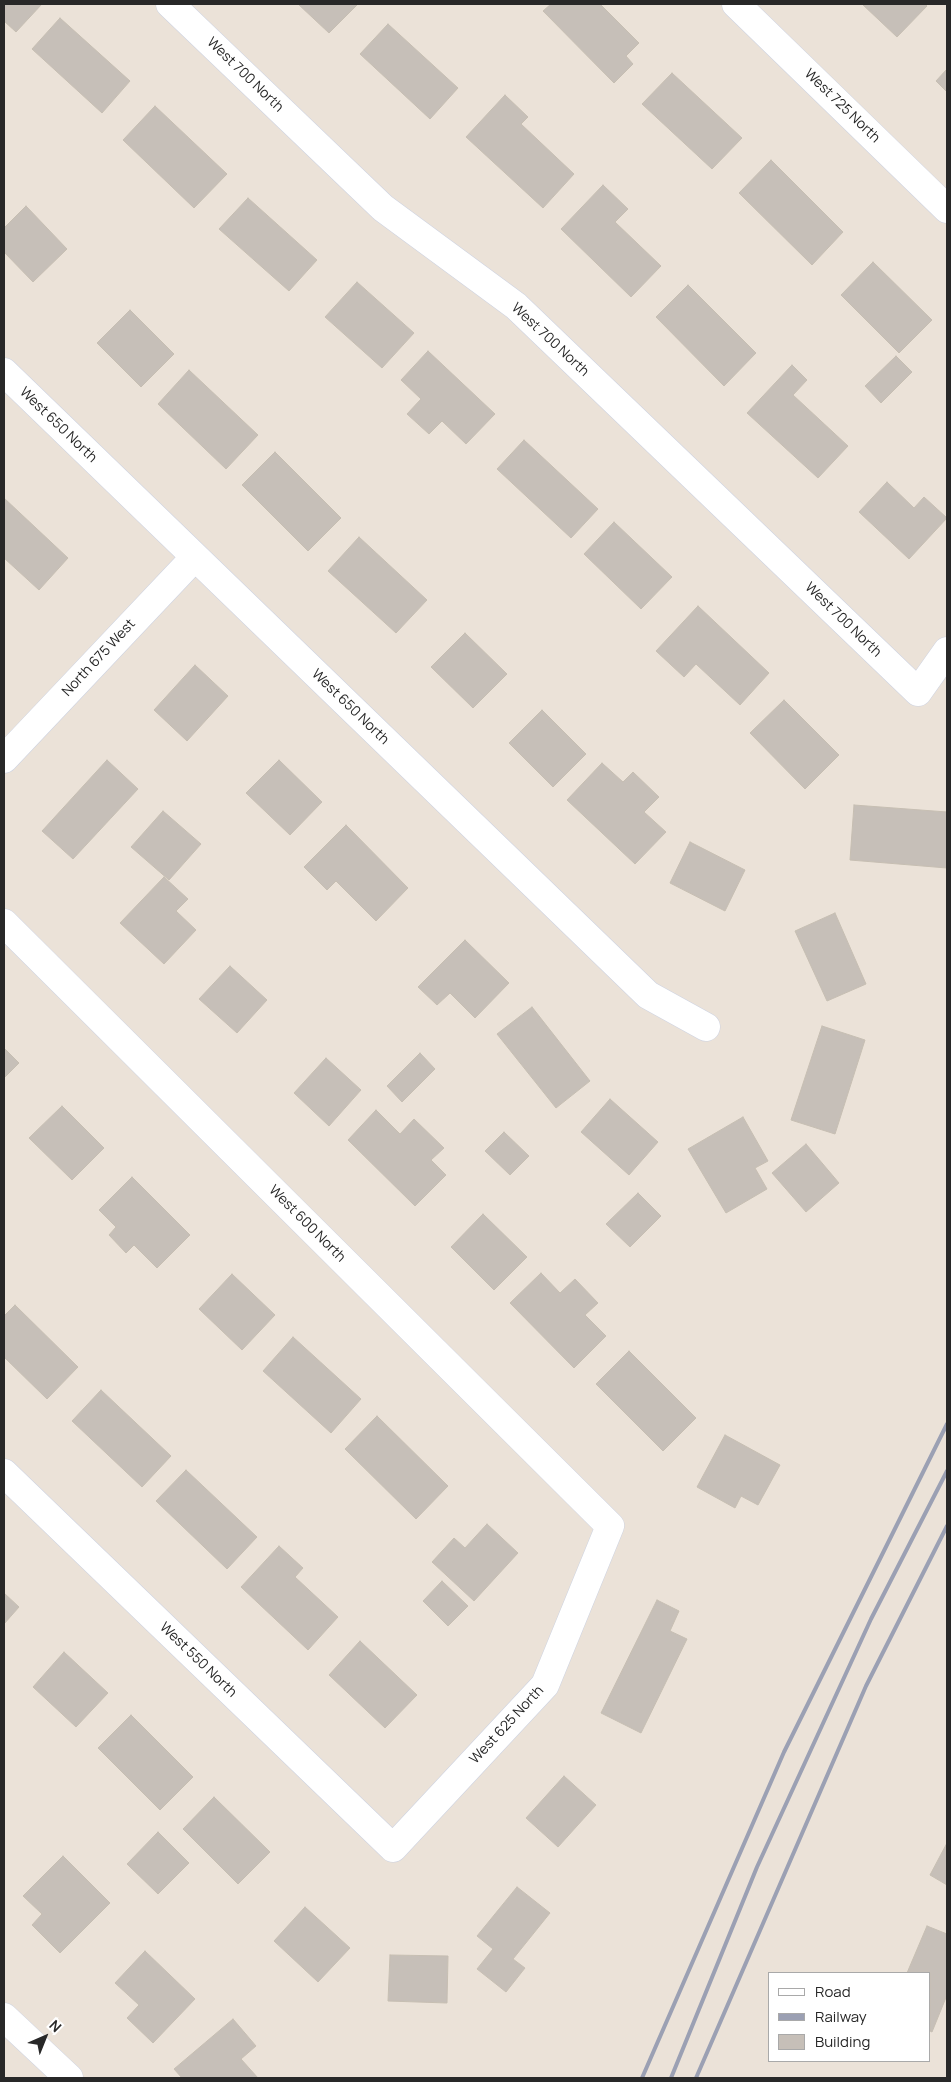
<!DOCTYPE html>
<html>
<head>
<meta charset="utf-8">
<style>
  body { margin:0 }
  #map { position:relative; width:951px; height:2082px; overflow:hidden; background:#ebe2d8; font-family:Manrope,sans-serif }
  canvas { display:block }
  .frame { position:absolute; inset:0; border:5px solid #282828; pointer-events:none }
  .legend { position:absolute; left:768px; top:1972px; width:162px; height:90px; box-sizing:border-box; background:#fff; border:1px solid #a9a9a9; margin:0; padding:6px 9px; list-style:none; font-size:15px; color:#282828 }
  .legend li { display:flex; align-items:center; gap:10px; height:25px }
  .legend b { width:25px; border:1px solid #a9a9a9 }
  .north { position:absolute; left:20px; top:2012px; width:50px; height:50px; -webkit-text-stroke:4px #fff; paint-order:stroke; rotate:44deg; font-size:14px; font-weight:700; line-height:20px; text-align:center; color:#282828 }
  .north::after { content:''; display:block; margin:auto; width:18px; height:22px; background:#282828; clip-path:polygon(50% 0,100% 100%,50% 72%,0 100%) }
</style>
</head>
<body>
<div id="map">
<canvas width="951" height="2082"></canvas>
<div class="frame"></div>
<ul class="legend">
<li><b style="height:6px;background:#fff"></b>Road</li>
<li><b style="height:6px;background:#9ba0b3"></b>Railway</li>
<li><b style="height:14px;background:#c6bfb8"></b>Building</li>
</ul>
<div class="north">N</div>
</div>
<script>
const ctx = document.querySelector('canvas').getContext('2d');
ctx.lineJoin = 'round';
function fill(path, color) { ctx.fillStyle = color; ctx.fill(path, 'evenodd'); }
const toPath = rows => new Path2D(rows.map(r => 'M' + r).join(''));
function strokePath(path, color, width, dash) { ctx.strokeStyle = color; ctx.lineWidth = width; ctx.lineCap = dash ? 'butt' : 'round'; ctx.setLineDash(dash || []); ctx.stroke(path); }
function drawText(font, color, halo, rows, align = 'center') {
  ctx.font = font + ' Manrope,sans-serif'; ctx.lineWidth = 5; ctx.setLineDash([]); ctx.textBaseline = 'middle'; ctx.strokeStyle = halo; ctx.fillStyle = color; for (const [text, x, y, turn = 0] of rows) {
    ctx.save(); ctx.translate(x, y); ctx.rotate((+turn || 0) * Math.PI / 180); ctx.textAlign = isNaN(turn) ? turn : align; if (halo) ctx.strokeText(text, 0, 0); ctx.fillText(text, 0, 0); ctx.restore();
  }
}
const building = toPath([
  [4,4,42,4,16,32,4,21,4,4],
  [298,4,358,4,329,33,298,4],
  [551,4,600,4,639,43,626,56,633,64,614,83,543,11,551,4],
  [862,4,925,4,927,6,897,37,862,4],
  [60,18,130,81,102,113,32,49,60,18],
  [388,24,458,88,430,119,360,54,388,24],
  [947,69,947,92,936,81,947,69],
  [672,73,742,138,712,169,642,104,672,73],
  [505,95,528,117,521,124,574,174,543,208,466,137,505,95],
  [155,106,227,174,194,208,123,140,155,106],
  [771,160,843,232,812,265,739,193,771,160],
  [603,185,628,209,615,222,661,266,631,297,561,229,603,185],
  [248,198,317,260,289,291,219,229,248,198],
  [26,206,67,249,33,282,4,252,4,228,26,206],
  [873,262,932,320,899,353,841,295,873,262],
  [357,282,414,333,382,368,325,317,357,282],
  [688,285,756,353,724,386,656,317,688,285],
  [130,310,174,354,141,387,97,343,130,310],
  [428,351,495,414,466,444,442,421,429,434,407,414,421,399,401,380,428,351],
  [896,356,912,372,881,403,865,386,896,356],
  [792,365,807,380,793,395,848,446,818,478,747,413,792,365],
  [189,370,258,435,226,469,158,404,189,370],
  [524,440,598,509,571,538,497,469,524,440],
  [275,452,341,518,308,551,242,485,275,452],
  [887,482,914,508,924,497,947,518,909,559,859,512,887,482],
  [4,498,68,558,39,590,4,558,4,498],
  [614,522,672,577,641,609,584,554,614,522],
  [359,537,427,600,396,633,328,571,359,537],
  [698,606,769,673,740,705,696,664,684,677,656,651,698,606],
  [465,633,507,674,473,708,431,667,465,633],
  [195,665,228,696,187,741,154,710,195,665],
  [784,700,839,755,805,789,750,733,784,700],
  [542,710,586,754,553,787,509,743,542,710],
  [107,760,138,789,73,859,42,831,107,760],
  [279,760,322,802,290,835,246,793,279,760],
  [602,763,623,782,633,772,659,797,644,812,666,832,635,864,567,800,602,763],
  [854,805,947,812,947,868,850,860,854,805],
  [163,811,201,844,169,880,131,847,163,811],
  [346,825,408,888,376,921,336,881,327,890,304,867,346,825],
  [690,842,745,870,725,911,670,883,690,842],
  [164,877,188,899,176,911,196,930,164,964,120,923,164,877],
  [835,913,866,984,827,1001,795,931,835,913],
  [465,940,509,983,475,1018,450,993,437,1005,418,987,465,940],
  [230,966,267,1000,237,1033,199,999,230,966],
  [532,1007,590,1081,556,1108,497,1034,532,1007],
  [822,1026,865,1040,835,1134,791,1120,822,1026],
  [4,1048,19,1063,4,1078,4,1048],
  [420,1053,435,1069,402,1102,387,1086,420,1053],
  [326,1058,361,1090,329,1126,294,1093,326,1058],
  [610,1099,658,1142,629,1175,581,1132,610,1099],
  [62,1106,104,1148,72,1180,29,1138,62,1106],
  [376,1110,400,1134,414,1119,444,1148,431,1160,446,1175,415,1206,348,1140,376,1110],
  [743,1117,768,1161,755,1168,767,1189,726,1213,688,1149,743,1117],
  [504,1132,529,1156,510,1175,485,1151,504,1132],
  [806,1144,839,1183,806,1212,772,1173,806,1144],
  [132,1177,190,1235,157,1268,134,1245,126,1253,109,1235,116,1227,99,1210,132,1177],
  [638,1193,661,1216,630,1247,606,1224,638,1193],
  [483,1214,527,1257,494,1290,451,1247,483,1214],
  [541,1273,560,1293,575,1279,598,1303,585,1315,606,1336,574,1368,510,1303,541,1273],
  [232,1274,275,1315,242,1350,199,1309,232,1274],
  [15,1305,78,1367,47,1399,4,1357,4,1316,15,1305],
  [293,1337,361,1399,331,1433,263,1371,293,1337],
  [629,1351,696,1418,663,1451,596,1384,629,1351],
  [101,1390,171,1456,142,1487,72,1421,101,1390],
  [377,1416,448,1486,416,1519,345,1449,377,1416],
  [725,1435,780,1465,758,1505,741,1496,735,1508,697,1487,725,1435],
  [186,1470,257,1537,227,1569,156,1501,186,1470],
  [487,1524,518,1553,474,1601,432,1562,454,1538,465,1548,487,1524],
  [279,1546,303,1568,295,1577,338,1617,308,1650,241,1587,279,1546],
  [442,1581,468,1606,448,1626,423,1601,442,1581],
  [4,1593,19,1607,4,1624,4,1593],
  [657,1600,679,1611,670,1631,687,1639,641,1733,601,1713,657,1600],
  [360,1641,417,1695,385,1728,329,1675,360,1641],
  [64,1652,108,1693,76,1727,33,1687,64,1652],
  [131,1715,193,1777,160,1810,98,1748,131,1715],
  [564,1776,596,1805,558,1847,526,1818,564,1776],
  [214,1797,270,1852,238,1884,183,1829,214,1797],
  [158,1832,189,1863,158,1894,127,1864,158,1832],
  [947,1843,947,1885,930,1875,947,1843],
  [63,1856,110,1903,60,1953,32,1925,42,1914,23,1896,63,1856],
  [517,1887,550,1913,513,1959,525,1968,506,1992,477,1969,493,1949,477,1936,517,1887],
  [305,1907,350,1948,318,1982,274,1941,305,1907],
  [927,1926,947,1934,947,1995,932,2032,930,2031,930,1973,907,1973,927,1926],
  [145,1951,195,1999,153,2043,127,2018,139,2005,115,1983,145,1951],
  [390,1955,448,1956,447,2003,388,2001,390,1955],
  [233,2019,256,2046,241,2059,258,2078,182,2078,174,2069,233,2019]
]);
const street = toPath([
  [170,4,383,208,516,306,918,692,947,651],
  [736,4,947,209],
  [4,372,648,995,706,1027],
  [4,759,195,557],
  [4,923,610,1526,545,1685,393,1848,4,1473],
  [4,2017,69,2078]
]);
const rail = toPath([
  [642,2078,784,1752,947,1424],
  [671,2078,757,1867,871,1619,947,1471],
  [696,2078,866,1686,947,1526]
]);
const streetNames = [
  ["West 700 North",245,75,44],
  ["West 725 North",842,106,44],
  ["West 700 North",550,340,43],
  ["West 650 North",58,425,44],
  ["West 700 North",843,620,44],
  ["North 675 West",99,658,-47],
  ["West 650 North",350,707,44],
  ["West 600 North",307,1224,45],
  ["West 550 North",198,1660,44],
  ["West 625 North",507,1725,-47]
];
fill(building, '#c6bfb8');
strokePath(building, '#c6beb2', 1);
strokePath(street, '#ced3e1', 29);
strokePath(street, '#fff', 28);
strokePath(rail, '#9ba0b3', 4);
drawText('14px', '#282828', '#fff', streetNames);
</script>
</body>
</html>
